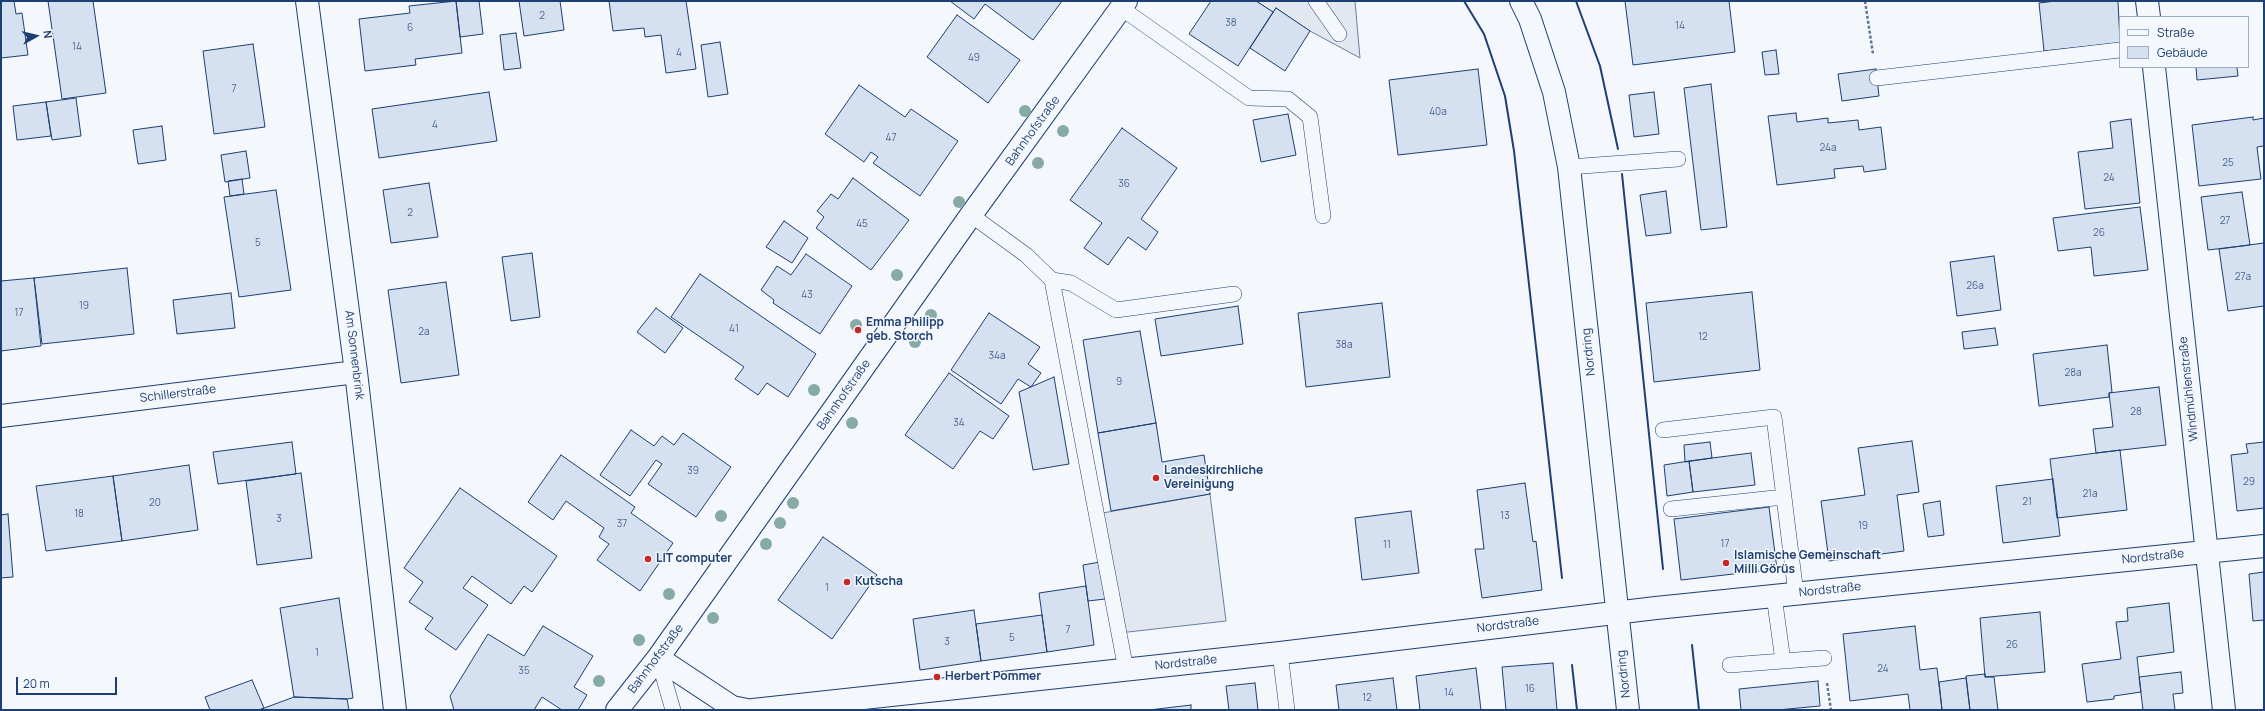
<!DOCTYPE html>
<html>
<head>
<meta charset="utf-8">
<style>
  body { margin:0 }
  #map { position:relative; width:2265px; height:711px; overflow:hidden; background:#f4f7fb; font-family:Manrope,sans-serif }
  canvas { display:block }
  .frame { position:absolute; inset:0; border:2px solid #1d3f73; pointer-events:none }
  .legend { position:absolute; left:2119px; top:16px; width:130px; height:52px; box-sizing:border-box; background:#f4f7fb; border:1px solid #9eadc5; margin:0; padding:5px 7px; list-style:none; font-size:12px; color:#1d3f73 }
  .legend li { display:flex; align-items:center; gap:8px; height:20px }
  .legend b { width:20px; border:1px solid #9eadc5 }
  .north { position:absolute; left:16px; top:16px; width:40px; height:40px; -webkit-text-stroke:3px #f4f7fb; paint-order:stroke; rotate:82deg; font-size:11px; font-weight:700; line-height:16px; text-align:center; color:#1d3f73 }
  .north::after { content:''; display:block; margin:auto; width:14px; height:18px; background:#1d3f73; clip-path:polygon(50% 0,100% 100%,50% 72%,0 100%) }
  .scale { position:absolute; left:16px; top:677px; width:101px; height:18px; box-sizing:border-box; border:2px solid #1d3f73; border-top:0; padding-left:5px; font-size:12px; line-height:14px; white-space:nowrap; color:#1d3f73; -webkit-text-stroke:3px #f4f7fb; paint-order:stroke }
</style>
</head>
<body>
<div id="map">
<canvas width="2265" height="711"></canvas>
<div class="frame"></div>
<ul class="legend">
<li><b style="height:5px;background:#f4f7fb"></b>Straße</li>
<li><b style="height:11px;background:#d5e0f0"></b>Gebäude</li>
</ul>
<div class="north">N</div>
<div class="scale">20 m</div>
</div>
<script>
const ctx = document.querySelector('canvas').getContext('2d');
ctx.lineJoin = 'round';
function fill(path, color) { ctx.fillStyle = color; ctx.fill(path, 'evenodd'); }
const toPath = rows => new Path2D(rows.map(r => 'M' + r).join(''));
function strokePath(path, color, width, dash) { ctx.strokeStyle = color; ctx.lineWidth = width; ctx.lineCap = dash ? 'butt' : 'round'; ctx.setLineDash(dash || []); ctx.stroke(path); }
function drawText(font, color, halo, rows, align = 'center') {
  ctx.font = font + ' Manrope,sans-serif'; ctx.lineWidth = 3; ctx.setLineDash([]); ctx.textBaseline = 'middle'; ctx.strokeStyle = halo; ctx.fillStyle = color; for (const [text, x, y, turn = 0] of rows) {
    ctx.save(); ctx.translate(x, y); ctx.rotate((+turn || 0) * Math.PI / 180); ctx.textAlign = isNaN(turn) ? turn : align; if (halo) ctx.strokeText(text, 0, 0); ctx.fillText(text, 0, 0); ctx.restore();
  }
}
const parking = toPath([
  [1256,1,1355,1,1360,58,1310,31,1276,8,1273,12,1256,1],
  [1210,494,1226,621,1119,633,1097,514,1210,494]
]);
const building = toPath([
  [1,1,14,1,16,14,22,13,28,55,1,58,1,1],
  [48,1,93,1,106,93,62,99,48,1],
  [456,1,462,53,415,59,416,65,365,71,359,19,410,13,409,6,456,1],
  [456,1,479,1,483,34,460,37,456,1],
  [519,1,560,1,564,30,524,36,519,1],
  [609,1,686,1,696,69,666,73,661,35,645,37,644,28,613,31,609,1],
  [950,1,1062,1,1033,40,985,4,974,19,950,1],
  [1211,1,1256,1,1273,12,1238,66,1189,34,1211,1],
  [1625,1,1729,1,1735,52,1633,65,1625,1],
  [2056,1,2118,1,2120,43,2044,51,2039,3,2056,1],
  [1276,8,1310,31,1285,71,1250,48,1276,8],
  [957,15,1020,60,988,103,927,57,957,15],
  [516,33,521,68,504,70,500,35,516,33],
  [720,42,728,94,708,97,701,45,720,42],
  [253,44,265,127,214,134,203,51,253,44],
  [1776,50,1779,74,1765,75,1762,52,1776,50],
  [2196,67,2237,67,2238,76,2197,80,2196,67],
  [1478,69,1487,145,1398,155,1389,80,1478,69],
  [1876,69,1879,96,1842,101,1838,74,1876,69],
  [1711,84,1727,227,1701,230,1684,88,1711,84],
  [859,85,905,117,911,109,958,141,920,196,873,163,878,157,871,152,864,162,825,134,859,85],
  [489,92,497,141,379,158,372,109,489,92],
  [1654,92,1659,134,1634,137,1629,95,1654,92],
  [76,98,81,136,52,140,46,102,76,98],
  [46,102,51,136,17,140,13,106,46,102],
  [1796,113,1797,122,1828,118,1828,123,1858,120,1859,130,1881,127,1886,169,1864,172,1863,166,1834,169,1835,178,1777,185,1768,116,1796,113],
  [1288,114,1296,155,1261,162,1253,120,1288,114],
  [2253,117,2253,120,2264,118,2264,146,2257,147,2261,179,2199,186,2192,125,2253,117],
  [2131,119,2140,203,2085,209,2078,152,2113,148,2110,122,2131,119],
  [162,126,166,160,138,164,133,130,162,126],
  [1122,128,1177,168,1141,219,1158,232,1146,250,1128,237,1108,265,1084,248,1102,223,1070,200,1122,128],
  [246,151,250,178,225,182,221,155,246,151],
  [853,178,909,220,871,270,816,228,824,217,817,211,831,194,838,199,853,178],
  [242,179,244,194,230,196,228,181,242,179],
  [429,183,438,237,391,243,383,190,429,183],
  [276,190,291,290,239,297,224,197,276,190],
  [1666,191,1671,233,1646,236,1640,195,1666,191],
  [2242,192,2250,245,2208,250,2201,197,2242,192],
  [2140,207,2148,270,2094,276,2091,247,2058,251,2053,218,2140,207],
  [784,221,808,238,792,263,766,247,784,221],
  [2264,243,2264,306,2228,311,2219,249,2264,243],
  [532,253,540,317,511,321,502,257,532,253],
  [806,254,852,286,820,334,773,303,774,300,761,290,777,266,791,275,806,254],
  [1994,256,2001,310,1957,316,1950,262,1994,256],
  [127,268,134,334,42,344,34,278,127,268],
  [700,274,816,354,788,397,767,383,758,395,735,379,744,367,671,317,700,274],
  [34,278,41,346,1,351,1,281,34,278],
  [446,282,459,375,401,383,388,290,446,282],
  [1752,292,1760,370,1654,382,1646,303,1752,292],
  [231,293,235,328,177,334,173,300,231,293],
  [1382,303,1390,377,1306,387,1298,313,1382,303],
  [1238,306,1243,344,1161,356,1155,319,1238,306],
  [656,308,683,328,665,353,637,332,656,308],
  [989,313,1040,347,1028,364,1041,373,1031,387,1018,379,1001,404,951,370,989,313],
  [1995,328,1998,345,1964,349,1962,332,1995,328],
  [1140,331,1156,423,1098,433,1083,340,1140,331],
  [2107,345,2112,392,2109,393,2109,397,2039,406,2033,354,2107,345],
  [949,373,1009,416,993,439,980,431,953,469,905,435,949,373],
  [1054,377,1069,464,1033,470,1019,392,1054,377],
  [2159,387,2166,445,2096,453,2093,429,2113,427,2109,393,2159,387],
  [1156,423,1162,462,1204,455,1210,494,1111,511,1098,433,1156,423],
  [631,430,654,446,662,436,674,445,683,433,731,467,696,517,648,484,662,464,656,460,630,496,600,475,631,430],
  [1912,441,1919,492,1897,495,1904,551,1829,561,1821,501,1865,495,1858,448,1912,441],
  [292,442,296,474,218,484,213,452,292,442],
  [1710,442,1712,458,1685,462,1684,445,1710,442],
  [2264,442,2264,508,2237,511,2231,455,2248,453,2246,444,2264,442],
  [2120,450,2127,510,2057,518,2050,459,2120,450],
  [1751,453,1755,485,1693,492,1689,461,1751,453],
  [561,455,635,507,631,513,673,543,640,591,597,560,609,544,599,537,604,528,566,501,553,520,528,502,561,455],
  [1689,461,1693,492,1667,496,1664,465,1689,461],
  [189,465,198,530,122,541,113,476,189,465],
  [301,473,312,558,257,565,246,481,301,473],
  [113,476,122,541,46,551,36,486,113,476],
  [2053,479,2060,536,2003,543,1996,486,2053,479],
  [1525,483,1533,542,1536,541,1542,590,1482,598,1475,549,1484,549,1477,490,1525,483],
  [460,488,557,556,532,592,524,586,511,604,472,576,463,588,488,605,456,650,425,629,433,618,409,602,423,582,404,568,460,488],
  [1940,501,1944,535,1928,537,1923,504,1940,501],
  [1769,507,1777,569,1681,580,1674,519,1769,507],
  [1411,511,1419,573,1362,580,1355,518,1411,511],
  [8,514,13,577,1,578,1,515,8,514],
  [823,537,877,575,832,639,778,600,823,537],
  [1100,562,1105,599,1088,601,1083,565,1100,562],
  [2264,572,2264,620,2253,621,2249,574,2264,572],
  [1086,586,1094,645,1047,652,1039,593,1086,586],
  [339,598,353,698,347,699,294,697,280,608,339,598],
  [2169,603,2174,652,2137,657,2141,692,2114,696,2114,699,2087,702,2082,664,2121,659,2116,622,2128,621,2127,608,2169,603],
  [974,610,981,661,920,670,913,619,974,610],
  [2040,612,2045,672,1985,677,1980,618,2040,612],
  [1042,615,1047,652,981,661,976,624,1042,615],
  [543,626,593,656,574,687,587,695,578,710,562,710,542,697,534,710,454,710,450,696,488,634,524,656,543,626],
  [1915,626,1920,670,1937,668,1942,710,1910,710,1908,694,1850,701,1843,634,1915,626],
  [1553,663,1557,710,1506,710,1502,667,1553,663],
  [1476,668,1481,710,1420,710,1416,676,1476,668],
  [2181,672,2183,693,2173,694,2175,710,2143,710,2139,677,2181,672],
  [1985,674,1985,677,1994,677,1998,710,1970,710,1966,676,1985,674],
  [1393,678,1397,710,1339,710,1336,685,1393,678],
  [1966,678,1970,710,1942,710,1939,682,1966,678],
  [252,680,264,708,259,710,210,710,205,697,252,680],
  [1818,681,1820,706,1777,710,1741,710,1739,689,1818,681],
  [1255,683,1258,710,1229,710,1226,686,1255,683],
  [294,697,347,699,349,710,259,710,294,697],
  [1191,705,1191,710,1149,710,1191,705]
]);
const path = toPath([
  [1865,1,1873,54],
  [1827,683,1831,710]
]);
const service = toPath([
  [1316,1,1339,34],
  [1121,8,1249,98,1288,99,1310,117,1323,216],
  [1877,78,2120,50],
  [1569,167,1678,159],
  [971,215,1026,255,1052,280,1126,670],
  [1052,280,1071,283,1116,310,1234,294],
  [1663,430,1774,417,1796,594],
  [1671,509,1784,497],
  [1280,653,1287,710],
  [658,658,673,710],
  [1783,661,1824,658],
  [1730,665,1783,661,1774,596]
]);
const minor = toPath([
  [307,1,356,372,395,710],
  [1521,1,1530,19,1554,92,1569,167,1628,710],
  [2147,1,2149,17],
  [2154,67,2224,710],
  [1,416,356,372],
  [658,658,732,707,747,710],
  [617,710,658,658,971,215,1126,1],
  [753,710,1280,653,1656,608,2264,546]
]);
const wall = toPath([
  [1464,1,1484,34,1505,96,1514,151,1562,578],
  [1576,1,1600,66,1618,149],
  [1622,174,1663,569],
  [1692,645,1699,710],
  [1572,665,1577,710]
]);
const trees = [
  [1025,111],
  [1063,131],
  [1038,163],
  [959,202],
  [897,275],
  [931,315],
  [856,325],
  [915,342],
  [814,390],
  [852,423],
  [793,503],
  [721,516],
  [780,523],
  [766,544],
  [669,594],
  [713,618],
  [639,640],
  [599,681]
];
const markers = [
  [858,330,4,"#c62828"],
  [1156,478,4,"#c62828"],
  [648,559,4,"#c62828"],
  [1726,563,4,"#c62828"],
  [847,582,4,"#c62828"],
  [937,677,4,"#c62828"]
];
const numberNames = [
  ["2",542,16],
  ["38",1231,23],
  ["14",1680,26],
  ["6",410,28],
  ["14",77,47],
  ["4",679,53],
  ["49",974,58],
  ["7",234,89],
  ["40a",1438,112],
  ["4",435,125],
  ["47",891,138],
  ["24a",1828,148],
  ["25",2228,163],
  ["24",2109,178],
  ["36",1124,184],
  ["2",410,213],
  ["27",2225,221],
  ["45",862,224],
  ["26",2099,233],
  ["5",258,243],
  ["27a",2243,277],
  ["26a",1975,286],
  ["43",807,295],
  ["19",84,306],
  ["17",19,313],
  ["41",734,329],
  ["2a",424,332],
  ["12",1703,337],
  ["38a",1344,345],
  ["34a",997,356],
  ["28a",2073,373],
  ["9",1119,382],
  ["28",2136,412],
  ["34",959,423],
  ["39",693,471],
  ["29",2249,482],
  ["21a",2090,494],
  ["21",2027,502],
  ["20",155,503],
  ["18",79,514],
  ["13",1505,516],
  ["3",279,519],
  ["37",622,524],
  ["19",1863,526],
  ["17",1725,544],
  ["11",1387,545],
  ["1",827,588],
  ["7",1068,630],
  ["5",1012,638],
  ["3",947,642],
  ["26",2012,645],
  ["1",317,653],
  ["24",1883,669],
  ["35",524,671],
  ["16",1530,689],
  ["14",1449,693],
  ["12",1367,698]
];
const streetNames = [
  ["Bahnhofstraße",1033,131,-54],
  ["Nordring",1589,352,-96],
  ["Am Sonnenbrink",354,355,83],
  ["Windmühlenstraße",2189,389,-96],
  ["Schillerstraße",178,394,-7],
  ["Bahnhofstraße",844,395,-55],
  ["Nordstraße",2153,557,-6],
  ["Nordstraße",1830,590,-6],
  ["Nordstraße",1508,625,-7],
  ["Bahnhofstraße",656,659,-53],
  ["Nordstraße",1186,663,-6],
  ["Nordring",1624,674,-96]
];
const poiNames = [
  ["Emma Philipp",866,323],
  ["geb. Storch",866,337],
  ["Landeskirchliche",1164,471],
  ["Vereinigung",1164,485],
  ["Islamische Gemeinschaft",1734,556],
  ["Milli Görüs",1734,570],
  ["LIT computer",656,559],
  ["Kutscha",855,582],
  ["Herbert Pommer",945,677]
];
fill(parking, '#e3e8f0');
strokePath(parking, '#687fa3', 1);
fill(building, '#d5e0f0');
strokePath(building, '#1d3f73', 1);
strokePath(service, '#1d3f73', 16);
strokePath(minor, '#1d3f73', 24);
strokePath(path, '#5e769c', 2.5, [3, 2]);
strokePath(service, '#f4f7fb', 15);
strokePath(minor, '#f4f7fb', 22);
strokePath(wall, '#1d3f73', 2);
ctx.fillStyle = '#86aba6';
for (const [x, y] of trees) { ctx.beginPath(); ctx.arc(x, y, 6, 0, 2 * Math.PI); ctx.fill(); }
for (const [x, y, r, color] of markers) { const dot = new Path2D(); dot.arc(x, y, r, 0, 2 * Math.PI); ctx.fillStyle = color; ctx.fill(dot); strokePath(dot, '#f4f7fb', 1.5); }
drawText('10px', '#4b6792', null, numberNames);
drawText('12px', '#1d3f73', '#f4f7fb', streetNames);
drawText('bold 12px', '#1d3f73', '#f4f7fb', poiNames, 'left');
</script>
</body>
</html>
